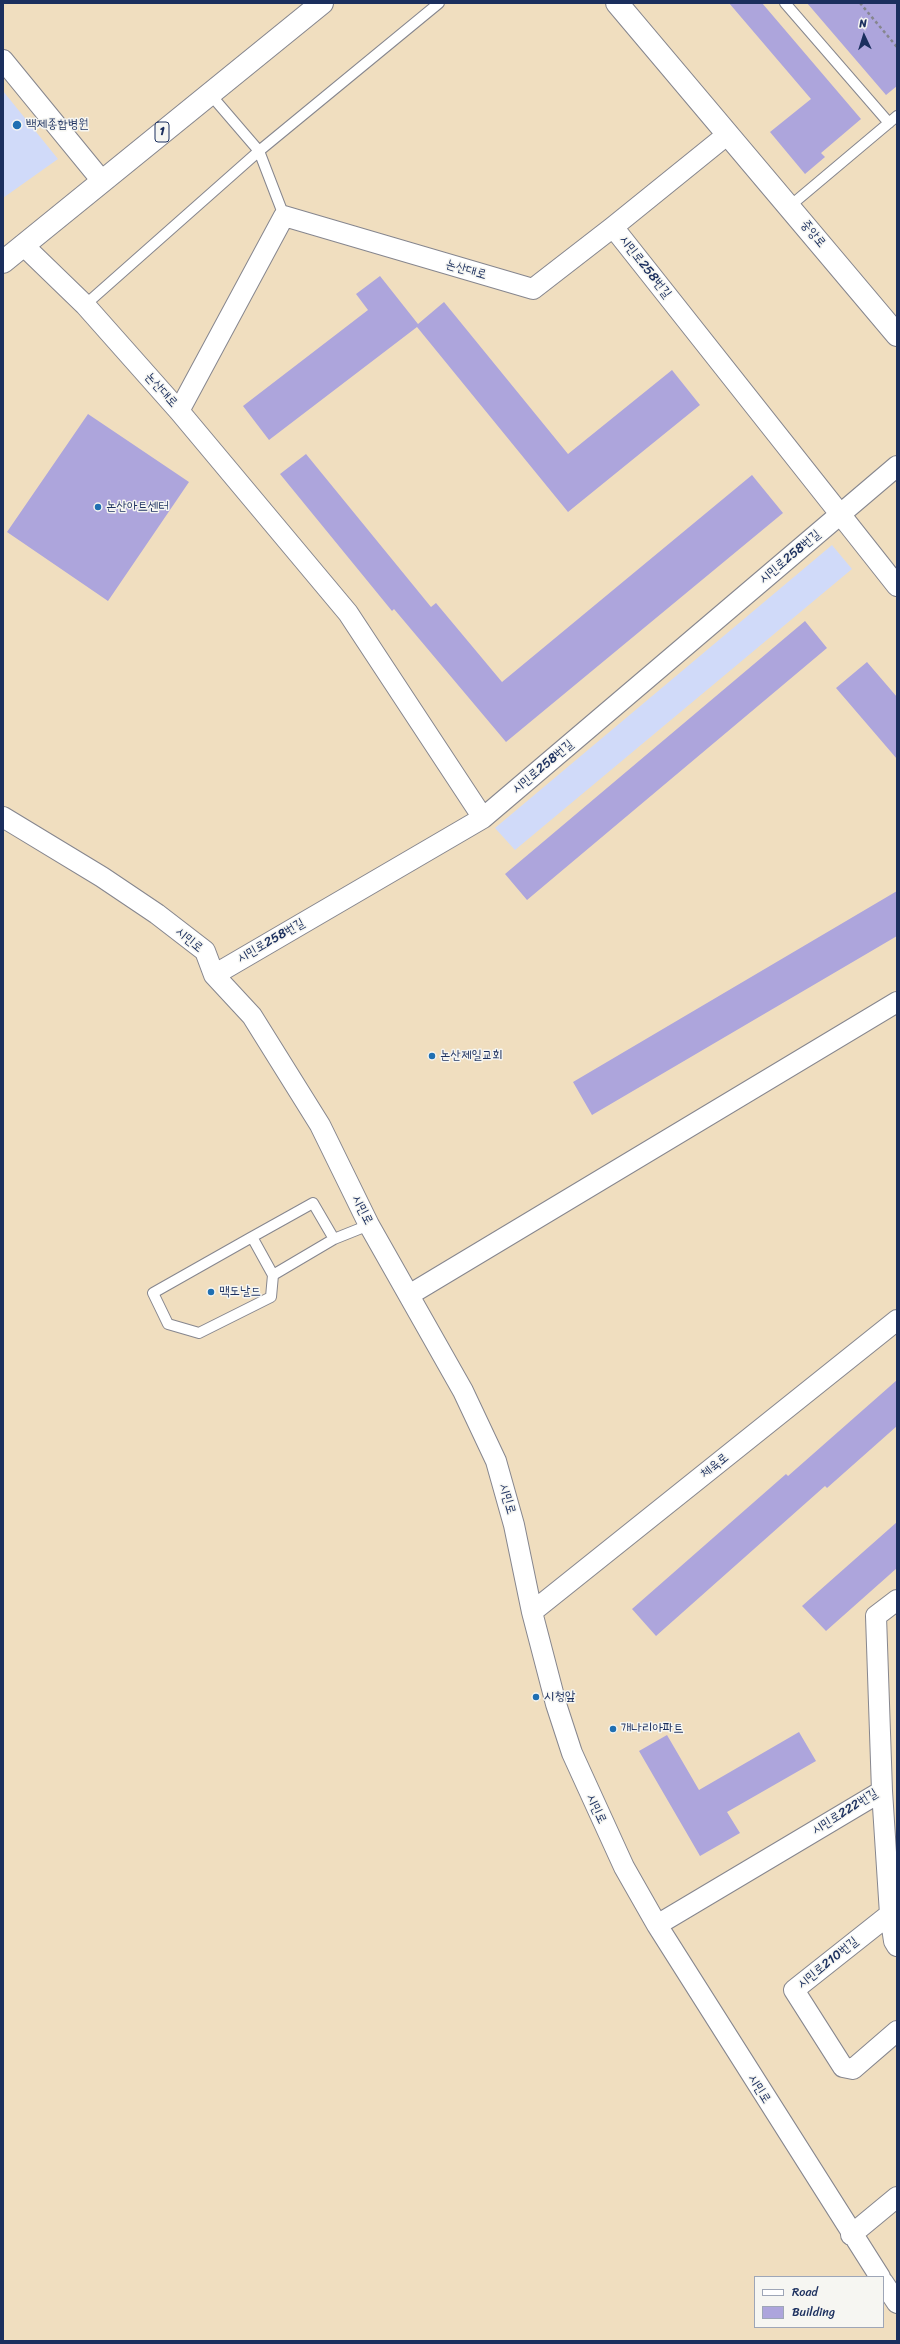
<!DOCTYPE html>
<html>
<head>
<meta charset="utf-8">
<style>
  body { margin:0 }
  #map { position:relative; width:900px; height:2344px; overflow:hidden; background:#f0debf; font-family:Sriracha,sans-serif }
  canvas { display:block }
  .frame { position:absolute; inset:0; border:4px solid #1b2f5e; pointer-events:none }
  .legend { position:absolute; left:754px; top:2276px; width:130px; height:52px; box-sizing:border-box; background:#f6f6f2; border:1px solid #9ea6b7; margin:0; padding:5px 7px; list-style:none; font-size:12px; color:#1b2f5e }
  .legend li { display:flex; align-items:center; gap:8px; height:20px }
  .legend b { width:20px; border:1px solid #9ea6b7 }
  .north { position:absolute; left:844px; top:16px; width:40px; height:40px; -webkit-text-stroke:3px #f6f6f2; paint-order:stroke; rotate:356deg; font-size:11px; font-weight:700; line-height:16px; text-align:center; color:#1b2f5e }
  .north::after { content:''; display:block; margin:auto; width:14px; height:18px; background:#1b2f5e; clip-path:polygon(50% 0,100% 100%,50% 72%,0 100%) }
</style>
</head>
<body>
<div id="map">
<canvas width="900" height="2344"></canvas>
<div class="frame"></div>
<ul class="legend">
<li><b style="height:5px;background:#fff"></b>Road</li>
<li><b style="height:11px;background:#ada5dc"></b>Building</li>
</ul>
<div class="north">N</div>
</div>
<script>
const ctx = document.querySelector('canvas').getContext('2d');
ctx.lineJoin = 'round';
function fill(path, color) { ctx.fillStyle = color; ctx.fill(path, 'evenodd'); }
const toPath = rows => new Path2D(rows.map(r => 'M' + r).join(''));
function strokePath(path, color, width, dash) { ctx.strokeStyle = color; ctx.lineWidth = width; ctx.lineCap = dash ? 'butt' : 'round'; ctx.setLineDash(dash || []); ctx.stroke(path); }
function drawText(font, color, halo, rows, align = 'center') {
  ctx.font = font + ' Sriracha,"Poor Story",sans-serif'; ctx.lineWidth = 3; ctx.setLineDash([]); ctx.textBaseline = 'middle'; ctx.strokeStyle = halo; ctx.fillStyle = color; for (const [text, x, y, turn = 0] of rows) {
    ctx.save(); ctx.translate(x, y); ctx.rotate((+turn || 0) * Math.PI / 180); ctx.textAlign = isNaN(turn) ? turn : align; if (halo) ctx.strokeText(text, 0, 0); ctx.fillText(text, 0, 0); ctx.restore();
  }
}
const built = toPath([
  [3,91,58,159,3,198],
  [832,545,852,569,515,850,495,828]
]);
const building = toPath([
  [729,3,762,3,861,119,821,153,825,157,805,174,770,132,811,99],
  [807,3,897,3,897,86,886,95],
  [380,276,418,324,444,302,568,454,672,370,700,405,568,512,417,327,269,440,243,406,368,310,356,294],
  [88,414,189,482,108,601,7,532],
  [306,454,431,607,436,603,502,682,752,475,783,513,506,742,394,609,392,611,280,474],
  [805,621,827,648,527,900,505,874],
  [867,662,897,697,897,759,836,688],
  [897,891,897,936,592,1115,573,1082],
  [897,1380,897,1426,827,1488,825,1486,656,1636,632,1609,786,1474,788,1476],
  [897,1522,897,1568,826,1631,802,1606],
  [799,1732,816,1761,727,1812,740,1833,700,1856,639,1751,667,1735,699,1790]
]);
const path = toPath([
  [860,3,897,47]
]);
const lane = toPath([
  [785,3,889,123],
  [210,94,259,151,284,216],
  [790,206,897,116],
  [85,305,259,151,439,3],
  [252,1237,153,1293,168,1324,199,1333,271,1297,273,1275],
  [334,1239,313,1203,252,1237,273,1275,334,1239,369,1225]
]);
const street = toPath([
  [3,60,102,181],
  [613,227,897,586],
  [23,245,85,305,179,411,348,613,483,818],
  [179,411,284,216,533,289,613,227,728,134],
  [3,817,102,877,157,914,205,951,214,975,252,1016,320,1125,369,1225,463,1391,496,1461,514,1525,532,1612,556,1704,572,1753,624,1867,657,1925,880,2277],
  [214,975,483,818,897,466],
  [409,1295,897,1002],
  [897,1600,876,1616,882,1791,890,1914,894,1941,897,1946],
  [532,1612,897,1320],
  [890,1914,794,1990,843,2067,853,2069,897,2031],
  [657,1925,882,1791],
  [851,2235,897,2197],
  [883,2282,897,2303]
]);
const secondary = toPath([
  [617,3,897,335]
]);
const primary = toPath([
  [3,262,322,3]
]);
const markers = [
  [17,125,5,"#1f6fb2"],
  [98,507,4,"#1f6fb2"],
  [432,1056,4,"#1f6fb2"],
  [211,1292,4,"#1f6fb2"],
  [536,1697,4,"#1f6fb2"],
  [613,1729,4,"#1f6fb2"]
];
const shields = [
  [162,132,14]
];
const shieldNames = [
  ["1",162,132]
];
const poiNames = [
  ["백제종합병원",26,125],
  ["논산아트센터",106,507],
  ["논산제일교회",440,1056],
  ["맥도날드",219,1292],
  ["시청앞",544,1697],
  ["개나리아파트",621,1729]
];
const streetNames = [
  ["중앙로",813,234,50],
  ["시민로258번길",645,267,52],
  ["논산대로",466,270,16],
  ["논산대로",161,390,48],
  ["시민로258번길",790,557,-40],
  ["시민로258번길",543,767,-40],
  ["시민로",189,940,40],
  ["시민로258번길",271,941,-30],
  ["시민로",362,1210,63],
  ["체육로",715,1466,-39],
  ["시민로",507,1499,74],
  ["시민로",596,1809,65],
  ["시민로222번길",845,1812,-32],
  ["시민로210번길",828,1963,-39],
  ["시민로",759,2089,58]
];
fill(built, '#d0daf9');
fill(building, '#ada5dc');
strokePath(lane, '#86868e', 12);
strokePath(street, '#86868e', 22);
strokePath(secondary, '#86868e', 24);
strokePath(primary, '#86868e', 24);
strokePath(path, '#86868e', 2.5, [3, 3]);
strokePath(lane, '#fff', 10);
strokePath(street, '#fff', 20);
strokePath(secondary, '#fff', 22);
strokePath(primary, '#fff', 22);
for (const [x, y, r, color] of markers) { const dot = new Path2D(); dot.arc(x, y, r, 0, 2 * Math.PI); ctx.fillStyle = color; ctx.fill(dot); strokePath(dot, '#f6f6f2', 1.5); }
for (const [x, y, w] of shields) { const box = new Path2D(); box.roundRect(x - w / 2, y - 10, w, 20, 3); ctx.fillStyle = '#f6f6f2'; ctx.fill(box); strokePath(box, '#1b2f5e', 1); }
drawText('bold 12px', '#1b2f5e', null, shieldNames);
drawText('13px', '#1b2f5e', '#f6f6f2', poiNames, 'left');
drawText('13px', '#1b2f5e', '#f6f6f2', streetNames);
</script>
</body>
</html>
